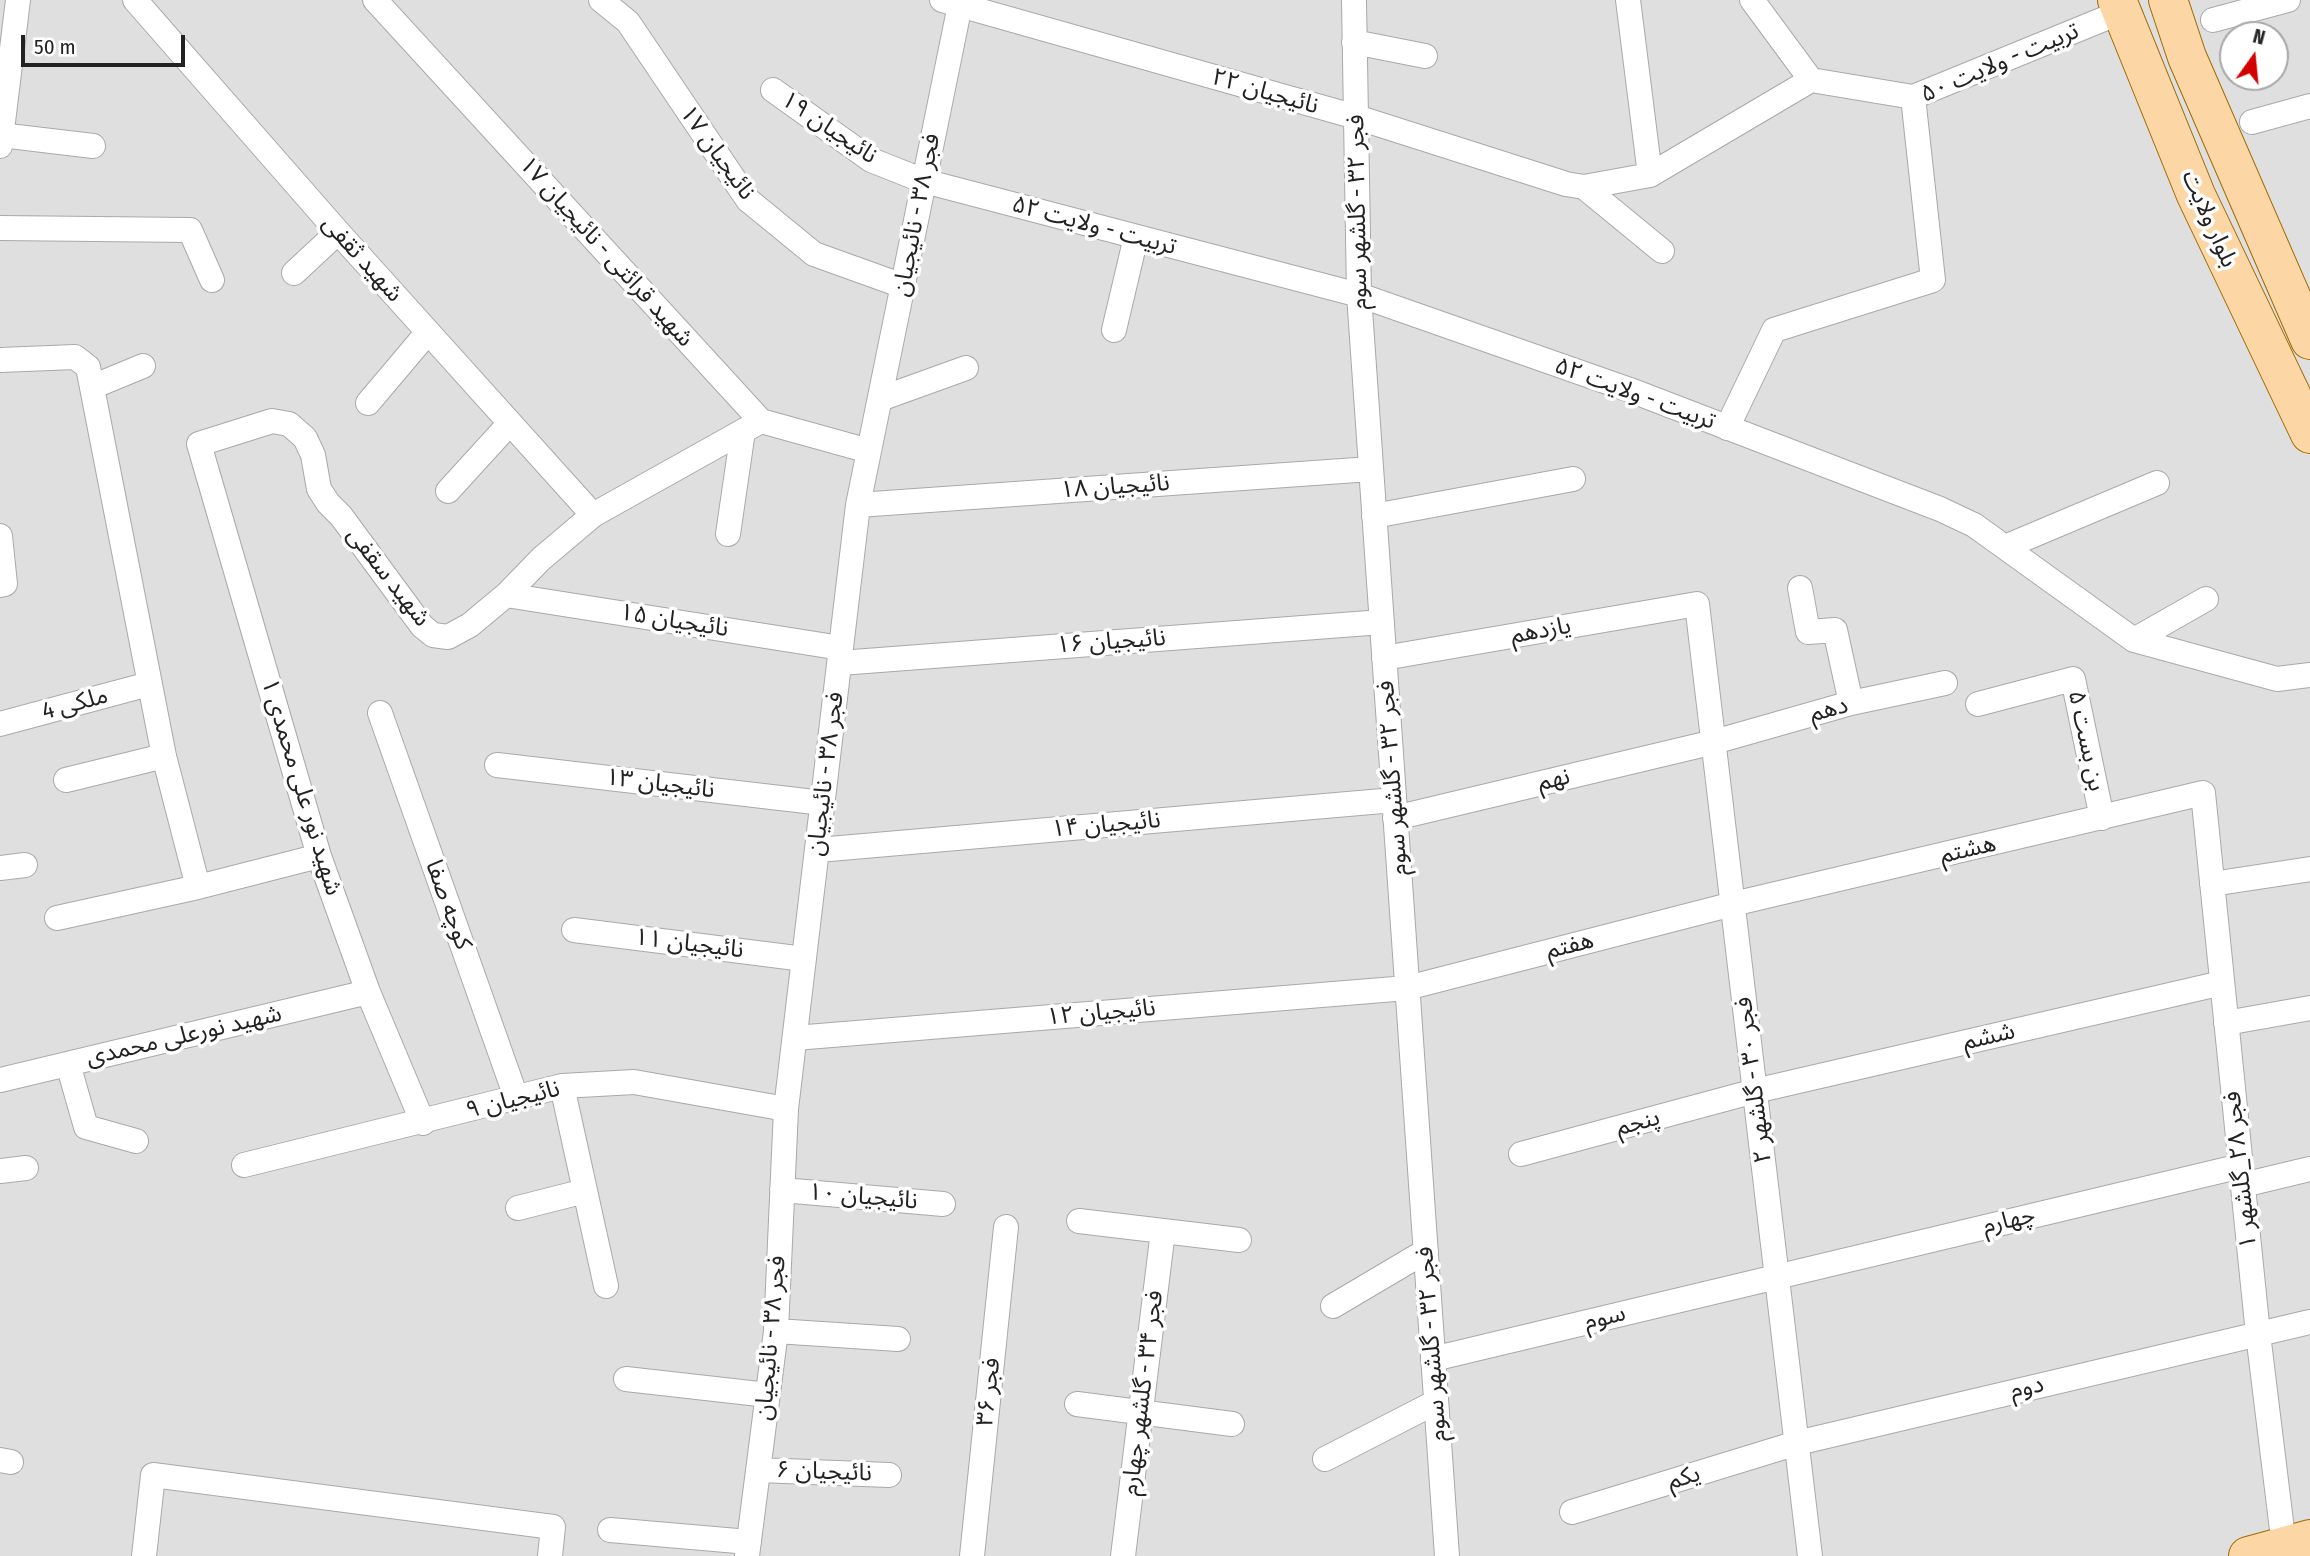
<!DOCTYPE html>
<html>
<head>
<meta charset="utf-8">
<style>
  body { margin:0 }
  #map { position:relative; width:2310px; height:1556px; overflow:hidden; background:#f2efe9; font-family:"Fira Sans Condensed",sans-serif }
  canvas { display:block }
  .north { position:absolute; left:2219px; top:21px; width:70px; height:70px; box-sizing:border-box; background:#fff; border:2px solid #a7a7a7; border-radius:50%; rotate:15deg; font-size:19px; font-weight:700; line-height:28px; text-align:center; color:#222 }
  .north::after { content:''; display:block; margin:auto; width:24px; height:32px; background:#d40000; clip-path:polygon(50% 0,100% 100%,50% 72%,0 100%) }
  .scale { position:absolute; left:21px; top:35px; width:164px; height:32px; box-sizing:border-box; border:4px solid #222; border-top:0; padding-left:9px; font-size:21px; line-height:24px; white-space:nowrap; color:#222; -webkit-text-stroke:5px #fff; paint-order:stroke }
</style>
</head>
<body>
<div id="map">
<canvas width="2310" height="1556"></canvas>
<div class="north">N</div>
<div class="scale">50 m</div>
</div>
<script>
const ctx = document.querySelector('canvas').getContext('2d');
ctx.lineJoin = 'round';
function fill(path, color) { ctx.fillStyle = color; ctx.fill(path, 'evenodd'); }
const toPath = rows => new Path2D(rows.map(r => 'M' + r).join(''));
function strokePath(path, color, width, dash) { ctx.strokeStyle = color; ctx.lineWidth = width; ctx.lineCap = dash ? 'butt' : 'round'; ctx.setLineDash(dash || []); ctx.stroke(path); }
function drawText(font, color, halo, rows, align = 'center') {
  ctx.font = font + ' "Fira Sans Condensed","Noto Sans Arabic",sans-serif'; ctx.lineWidth = 7; ctx.setLineDash([]); ctx.textBaseline = 'middle'; ctx.strokeStyle = halo; ctx.fillStyle = color; for (const [text, x, y, turn = 0] of rows) {
    ctx.save(); ctx.translate(x, y); ctx.rotate((+turn || 0) * Math.PI / 180); ctx.textAlign = isNaN(turn) ? turn : align; if (halo) ctx.strokeText(text, 0, 0); ctx.fillText(text, 0, 0); ctx.restore();
  }
}
const residential = toPath([
  [0,0,2310,0,2310,1556,0,1556],
  [2233,35,2275,35,2275,77,2233,77]
]);
const minor = toPath([
  [135,0,338,232,593,515],
  [375,0,761,421,869,451],
  [601,0,628,22,748,200,814,254,903,286],
  [942,0,1356,117,1566,184,1584,187,1650,175,1811,80],
  [1354,0,1359,295,1447,1556],
  [1628,0,1650,175],
  [1752,0,1811,80,1913,97],
  [2213,20,2288,0],
  [1354,42,1425,56],
  [773,90,871,160,924,181,1359,295,1630,390,1940,509,1974,525,2134,640,2277,679,2310,675],
  [2252,122,2310,106],
  [0,135,93,146],
  [0,146,18,0],
  [1584,187,1662,251],
  [0,228,190,230,212,280],
  [294,273,338,232],
  [1114,330,1136,237],
  [0,360,75,357,88,367,164,756,198,887],
  [92,387,143,366],
  [880,399,966,368],
  [368,403,428,332],
  [1727,428,1774,330,1933,280,1913,97,2121,12],
  [448,491,510,423],
  [858,505,1371,469],
  [1374,516,1573,479],
  [728,534,743,431],
  [0,536,5,584,0,585],
  [2005,547,2157,483],
  [1800,588,1808,632,1835,630,1851,703],
  [506,595,841,648],
  [2134,640,2206,599],
  [1384,658,1697,604,1810,1556],
  [840,663,1382,622],
  [1978,704,2073,679,2102,818],
  [380,713,516,1097],
  [0,724,149,684],
  [497,765,823,803],
  [66,780,164,756],
  [1395,818,1714,742,1851,703,1945,683],
  [818,850,1394,800],
  [0,868,25,865],
  [2212,884,2310,869],
  [57,918,198,887,319,856],
  [574,930,804,959],
  [2226,1023,2310,1008],
  [795,1038,1407,988,1733,904,2203,793,2258,1334,2284,1546],
  [68,1064,86,1127,136,1141],
  [0,1080,368,992],
  [562,1086,606,1286],
  [423,1123,368,992,319,856,199,444,272,421,289,424,305,438,313,455,319,489,328,503,341,516,422,626,433,635,448,637,470,625,506,595,541,559,593,515,761,421],
  [1521,1154,1755,1091,2222,983],
  [244,1165,562,1086,634,1082,786,1109],
  [0,1171,26,1168],
  [2243,1185,2310,1169],
  [782,1190,943,1204],
  [518,1208,585,1191],
  [1079,1221,1239,1240],
  [1333,1306,1426,1251],
  [776,1331,898,1339],
  [1433,1359,2241,1166],
  [626,1379,768,1395],
  [1077,1404,1232,1424],
  [1325,1459,1436,1402],
  [0,1460,11,1462],
  [758,1470,889,1475],
  [1572,1512,1797,1443,2310,1322],
  [610,1530,749,1542],
  [144,1556,153,1475,553,1527,550,1556],
  [747,1556,776,1331,786,1109,858,505,961,0],
  [972,1556,1006,1227],
  [1123,1556,1163,1231]
]);
const primary = toPath([
  [2117,0,2196,195,2310,434],
  [2168,0,2187,57,2310,340],
  [2248,1556,2310,1539]
]);
const streetNames = [
  ["تربیت - ولایت ۵۰",2000,63,-23],
  ["نائیجیان ۲۲",1265,92,16],
  ["نائیجیان ۱۹",829,128,34],
  ["نائیجیان ۱۷",717,153,54],
  ["فجر ۳۲ - گلشهر سوم",1358,212,-91],
  ["فجر ۳۸ - نائیجیان",917,215,-79],
  ["بلوار ولایت",2209,219,66],
  ["تربیت - ولایت ۵۲",1094,226,15],
  ["شهید قرائتی - نائیجیان ۱۷",606,252,48],
  ["شهید ثقفی",362,259,48],
  ["تربیت - ولایت ۵۲",1635,394,20],
  ["نائیجیان ۱۸",1115,487,-4],
  ["شهید سقفی",388,577,52],
  ["نائیجیان ۱۵",674,621,9],
  ["یازدهم",1541,631,-10],
  ["نائیجیان ۱۶",1111,642,-4],
  ["ملکی 4",75,704,-15],
  ["دهم",1829,710,-15],
  ["بن بست ۵",2086,741,78],
  ["فجر ۳۸ - نائیجیان",826,774,-83],
  ["فجر ۳۲ - گلشهر سوم",1393,778,-94],
  ["نهم",1554,780,-13],
  ["نائیجیان ۱۳",660,784,7],
  ["شهید نور علی محمدی ۱",301,787,73],
  ["نائیجیان ۱۴",1106,825,-5],
  ["هشتم",1968,850,-13],
  ["کوچه صفا",448,905,70],
  ["نائیجیان ۱۱",689,944,7],
  ["هفتم",1570,946,-14],
  ["نائیجیان ۱۲",1101,1013,-5],
  ["شهید نورعلی محمدی",184,1036,-13],
  ["ششم",1989,1037,-13],
  ["فجر ۳۰ - گلشهر ۲",1754,1080,-97],
  ["نائیجیان ۹",513,1100,-14],
  ["پنجم",1638,1123,-15],
  ["فجر ۲۸_گلشهر ۱",2241,1170,-96],
  ["نائیجیان ۱۰",863,1197,5],
  ["چهارم",2009,1221,-13],
  ["سوم",1605,1318,-14],
  ["فجر ۳۸ - نائیجیان",771,1338,-85],
  ["فجر ۳۲ - گلشهر سوم",1432,1344,-94],
  ["دوم",2027,1388,-13],
  ["فجر ۳۶",989,1392,-84],
  ["فجر ۳۴ - گلشهر چهارم",1143,1393,-83],
  ["نائیجیان ۶",824,1472,2],
  ["یکم",1684,1478,-17]
];
fill(residential, '#e0dfdf');
strokePath(minor, '#a9a9a9', 26);
strokePath(primary, '#a06b00', 40);
strokePath(minor, '#fff', 24);
strokePath(primary, '#fcd6a4', 38);
drawText('24px', '#222', '#fff', streetNames);
</script>
</body>
</html>
